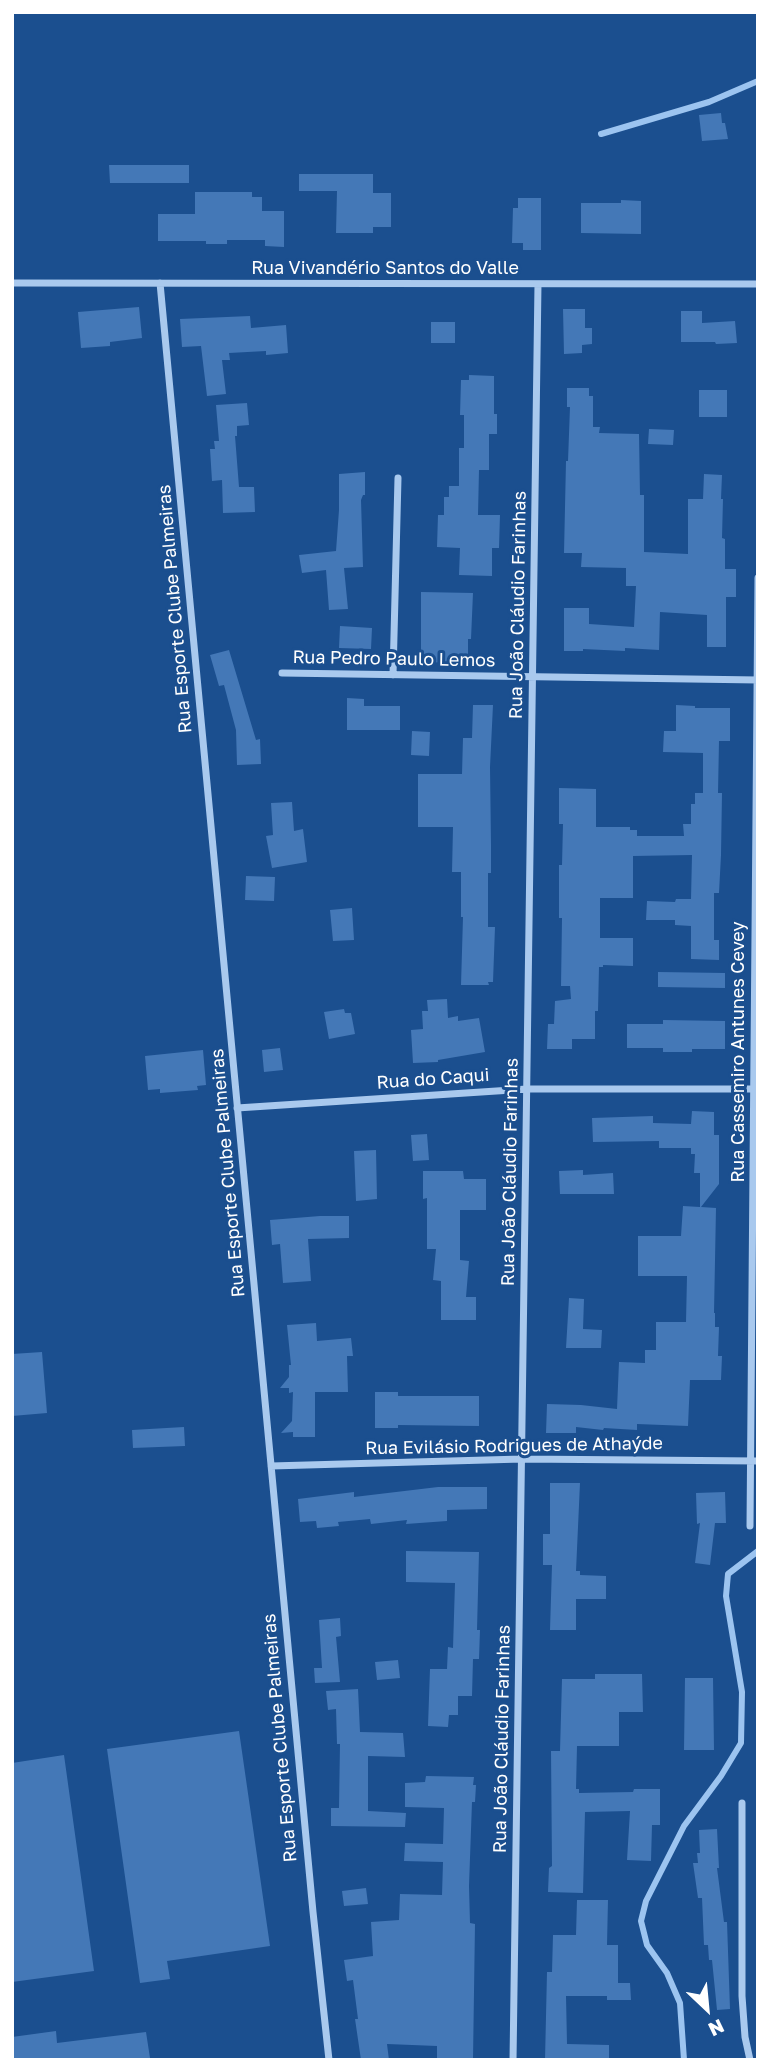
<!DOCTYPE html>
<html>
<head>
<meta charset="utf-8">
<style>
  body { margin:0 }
  #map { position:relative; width:770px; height:2072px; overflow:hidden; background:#1b4f8f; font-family:"Golos Text",sans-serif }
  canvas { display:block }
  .frame { position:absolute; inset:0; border:14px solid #fff; pointer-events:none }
  .north { position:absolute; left:672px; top:1974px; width:70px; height:70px; -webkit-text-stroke:5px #1b4f8f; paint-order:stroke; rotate:154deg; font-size:19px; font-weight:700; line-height:28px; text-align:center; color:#fff }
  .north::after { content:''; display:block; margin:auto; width:24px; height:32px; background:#fff; clip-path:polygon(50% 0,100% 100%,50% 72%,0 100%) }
</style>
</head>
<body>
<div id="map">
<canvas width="770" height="2072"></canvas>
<div class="frame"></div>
<div class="north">N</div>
</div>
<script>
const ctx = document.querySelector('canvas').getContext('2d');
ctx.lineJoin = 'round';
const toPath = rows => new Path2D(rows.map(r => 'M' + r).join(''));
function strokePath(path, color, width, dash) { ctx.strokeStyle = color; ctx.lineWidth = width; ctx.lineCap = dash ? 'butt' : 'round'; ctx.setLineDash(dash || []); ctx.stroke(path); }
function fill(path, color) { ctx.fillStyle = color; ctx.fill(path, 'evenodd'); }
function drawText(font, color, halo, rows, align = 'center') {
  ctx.font = font + ' "Golos Text",sans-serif'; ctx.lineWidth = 6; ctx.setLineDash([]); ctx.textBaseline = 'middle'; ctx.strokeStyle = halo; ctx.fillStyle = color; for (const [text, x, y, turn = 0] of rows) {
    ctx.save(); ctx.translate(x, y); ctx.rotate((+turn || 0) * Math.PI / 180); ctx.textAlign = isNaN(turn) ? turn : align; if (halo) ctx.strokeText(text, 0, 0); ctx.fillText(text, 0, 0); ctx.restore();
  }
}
const stream = toPath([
  [601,134,709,102,758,81],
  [684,2060,680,2003,667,1973,647,1945,641,1921,646,1901,684,1826,721,1776,741,1743,742,1692,726,1596,728,1574,758,1551]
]);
const building = toPath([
  [721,113,722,123,725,123,728,139,702,141,699,115],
  [109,165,189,165,189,183,110,183],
  [299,174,373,174,373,193,391,193,391,227,373,227,373,233,336,233,337,191,299,191],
  [195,192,252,192,252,197,262,197,262,211,284,211,284,247,265,246,265,240,227,240,227,244,206,244,206,241,158,241,158,214,195,214],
  [518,198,541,198,541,250,523,250,523,243,512,243,513,208,518,208],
  [621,200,641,201,641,234,581,233,581,203,621,203],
  [139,307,142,338,110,342,110,346,81,348,78,312],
  [563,309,585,309,585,328,592,328,592,344,582,345,582,353,564,354],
  [681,311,702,311,702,323,735,321,737,343,716,344,715,342,681,342],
  [250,316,251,328,286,325,288,353,266,355,266,351,229,353,230,360,222,360,226,394,207,396,201,346,182,347,180,319],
  [431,322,455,322,455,343,431,343],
  [469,375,494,376,494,414,497,414,497,434,489,434,489,470,479,470,478,515,500,515,499,548,492,548,492,576,459,575,460,548,437,547,438,515,444,515,444,497,449,497,449,486,459,486,459,448,464,448,464,415,460,415,461,380,469,380],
  [567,388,589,388,589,396,593,396,593,427,600,427,599,433,639,434,640,495,644,495,644,552,688,554,688,499,703,499,704,474,722,475,721,499,723,499,722,538,725,539,725,569,736,569,736,597,726,597,726,647,707,647,707,615,660,612,659,650,625,648,625,651,583,649,583,651,564,651,564,608,589,608,589,624,634,627,636,586,626,586,626,568,581,567,582,553,564,553,566,461,568,461,570,407,567,407],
  [699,390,727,390,727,417,699,417],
  [247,403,249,425,237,426,237,436,235,436,239,487,254,487,255,512,223,513,222,480,212,481,210,449,215,449,214,441,219,441,216,405],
  [649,429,674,430,673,445,648,444],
  [365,472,365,495,363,495,361,500,363,567,344,568,348,609,329,610,326,570,302,573,299,555,336,551,339,510,339,474],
  [421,592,473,593,471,639,468,639,468,663,421,662],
  [340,626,372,628,371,649,339,648],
  [229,650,256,740,260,739,261,764,237,765,236,730,224,685,219,686,210,655],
  [347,698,364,699,364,706,400,706,400,730,347,730],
  [473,705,493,705,490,767,491,845,491,873,488,873,488,927,495,927,493,982,488,982,489,985,461,985,463,917,461,917,461,872,452,872,453,827,418,827,418,774,462,774,463,738,472,738],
  [676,705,695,706,695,708,730,708,730,741,719,741,718,793,722,793,721,855,719,893,714,893,714,940,719,940,719,960,691,959,691,926,675,925,675,920,646,920,647,901,675,902,676,899,691,899,692,855,633,856,633,898,600,898,600,938,633,938,633,966,603,965,603,967,599,967,598,1011,595,1011,595,1039,572,1039,572,1049,547,1049,548,1024,554,1024,555,1001,571,999,570,986,561,986,562,918,559,918,559,865,562,865,563,824,559,824,559,788,596,789,596,827,630,827,630,830,637,830,637,836,684,836,683,824,691,824,691,804,695,804,695,793,703,793,703,753,663,752,664,731,676,731],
  [412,731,430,732,429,756,411,755],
  [292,802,294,831,303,829,307,862,272,868,266,836,273,835,271,803],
  [246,876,275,877,274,901,245,900],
  [352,908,354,940,333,941,330,910],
  [658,972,725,973,725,988,658,987],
  [447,999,448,1018,458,1016,458,1021,479,1018,485,1052,438,1060,438,1062,413,1063,411,1030,423,1029,422,1011,428,1011,427,1000],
  [344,1009,345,1013,351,1013,355,1034,329,1039,324,1012],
  [663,1020,725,1021,725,1049,692,1049,692,1052,663,1052,663,1048,627,1048,627,1024,663,1024],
  [280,1048,283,1070,264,1072,262,1050],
  [203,1050,206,1085,197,1086,198,1090,160,1093,160,1089,148,1090,145,1056],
  [692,1111,714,1112,714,1135,719,1135,719,1184,701,1207,716,1208,714,1313,715,1313,715,1327,719,1327,718,1356,722,1356,721,1380,690,1380,688,1426,637,1424,637,1430,604,1428,603,1430,576,1427,576,1433,546,1433,547,1404,581,1405,617,1409,619,1362,645,1363,645,1350,656,1350,656,1322,686,1322,687,1276,638,1276,638,1236,681,1236,683,1206,700,1207,700,1173,694,1173,695,1154,691,1154,691,1148,659,1148,659,1141,593,1142,592,1118,653,1116,653,1123,691,1124],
  [427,1134,429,1160,413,1161,411,1135],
  [376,1150,377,1199,356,1201,354,1151],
  [583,1170,583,1175,613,1173,614,1194,560,1194,559,1171],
  [423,1171,463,1171,464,1179,486,1179,486,1210,460,1210,460,1260,469,1261,466,1297,476,1297,476,1320,441,1320,441,1281,433,1280,436,1249,427,1249,427,1198,423,1199],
  [320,1216,349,1216,349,1238,308,1239,311,1281,283,1283,280,1244,272,1245,270,1220],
  [569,1298,584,1299,583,1329,602,1330,601,1348,566,1348],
  [316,1323,317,1341,351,1338,353,1356,347,1356,348,1392,315,1392,315,1437,293,1437,293,1432,281,1433,292,1421,293,1392,289,1393,289,1388,280,1388,289,1377,289,1365,291,1365,287,1325],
  [42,1352,47,1413,12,1416,12,1354],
  [375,1392,398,1392,398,1396,479,1396,479,1426,398,1425,398,1428,375,1428],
  [184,1427,185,1446,133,1448,132,1430],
  [550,1483,580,1483,576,1571,580,1571,580,1575,606,1576,606,1599,576,1599,576,1630,550,1630,552,1565,543,1565,543,1534,550,1534],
  [438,1487,487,1487,487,1509,447,1510,447,1521,406,1524,407,1520,371,1524,370,1519,338,1522,339,1526,317,1528,316,1521,300,1522,298,1499,354,1492,354,1497],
  [725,1492,726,1523,715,1523,710,1565,695,1563,700,1523,697,1524,696,1493],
  [406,1551,479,1552,477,1630,480,1630,479,1659,473,1659,472,1696,458,1696,458,1715,449,1715,448,1727,428,1726,430,1669,447,1669,448,1647,453,1648,455,1583,406,1582],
  [340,1618,341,1636,336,1637,340,1682,315,1683,314,1668,322,1668,319,1620],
  [398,1660,400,1678,377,1680,375,1662],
  [595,1674,642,1674,643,1712,619,1712,619,1746,577,1746,576,1789,579,1789,579,1793,633,1792,634,1789,660,1789,660,1825,652,1825,651,1861,627,1860,630,1811,585,1812,583,1893,548,1892,549,1868,552,1866,551,1751,560,1751,562,1679,595,1679],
  [685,1678,713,1678,714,1750,684,1750],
  [358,1689,360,1732,403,1733,405,1757,368,1756,368,1811,406,1813,405,1827,331,1826,331,1808,339,1808,340,1744,337,1744,336,1709,328,1710,326,1691],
  [239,1731,270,1946,167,1961,170,1979,140,1983,107,1749],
  [64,1755,94,1971,12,1982,12,1763],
  [426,1776,474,1777,473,1785,476,1785,475,1802,472,1802,469,1886,470,1923,475,1924,473,2060,437,2060,437,2046,387,2044,389,2060,361,2060,355,2019,358,2019,353,1980,347,1981,344,1960,373,1956,371,1922,399,1920,400,1894,442,1895,443,1862,404,1861,405,1843,443,1844,444,1808,405,1807,405,1783,425,1782],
  [717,1829,719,1868,717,1868,724,1922,727,1922,730,2009,717,2010,712,1960,709,1960,708,1945,704,1945,702,1898,698,1898,693,1863,698,1863,697,1853,700,1853,699,1830],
  [366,1888,368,1904,344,1906,342,1891],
  [577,1900,608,1900,607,1945,618,1945,618,1983,630,1983,631,2000,607,2000,607,1996,566,1996,567,2044,609,2045,609,2060,545,2060,547,1972,552,1972,553,1935,576,1935],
  [56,2031,57,2043,146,2032,150,2058,132,2060,12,2060,12,2037]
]);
const street = toPath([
  [12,283,758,284],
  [160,283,313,1912,329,2060],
  [282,673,758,680],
  [393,675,398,478],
  [237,1108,527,1089,757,1089],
  [271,1466,522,1459,758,1461],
  [750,1526,758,578],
  [742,1803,742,1996,745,2037,750,2060],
  [513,2060,538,284]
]);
const streetNames = [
  ["Rua Vivandério Santos do Valle",385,268],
  ["Rua João Cláudio Farinhas",518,605,-89],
  ["Rua Esporte Clube Palmeiras",175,609,-95],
  ["Rua Pedro Paulo Lemos",394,659,1],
  ["Rua Cassemiro Antunes Cevey",738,1052,-90],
  ["Rua do Caqui",433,1079,-4],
  ["Rua João Cláudio Farinhas",510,1172,-89],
  ["Rua Esporte Clube Palmeiras",228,1173,-95],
  ["Rua Evilásio Rodrigues de Athaýde",514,1446,-1],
  ["Rua Esporte Clube Palmeiras",280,1738,-95],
  ["Rua João Cláudio Farinhas",502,1739,-89]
];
strokePath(stream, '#9cc4f0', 6);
fill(building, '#4478b7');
strokePath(street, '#a9c9ee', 7);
drawText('18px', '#fff', '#1b4f8f', streetNames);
</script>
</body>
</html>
